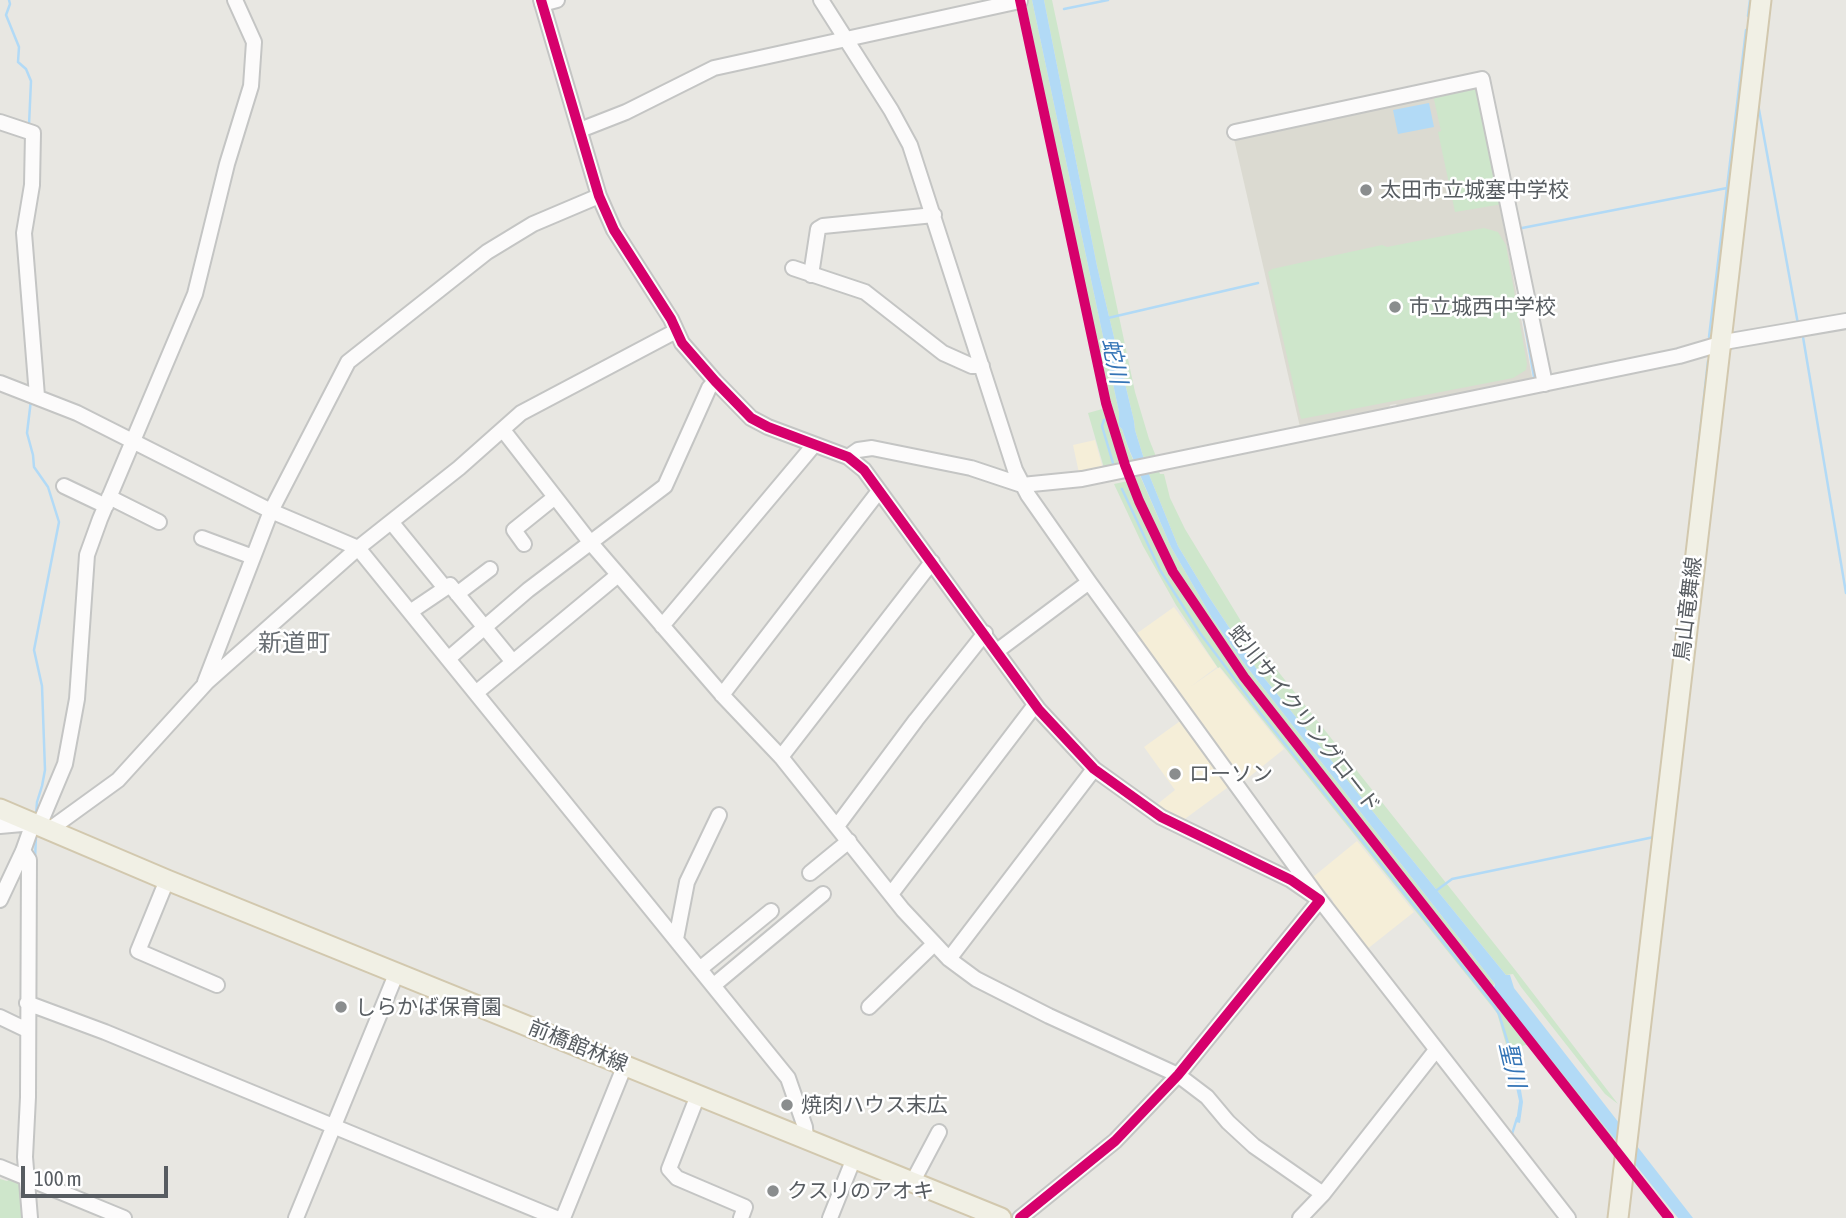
<!DOCTYPE html>
<html>
<head>
<meta charset="utf-8">
<style>
  body { margin:0 }
  #map { position:relative; width:1846px; height:1218px; overflow:hidden; background:#e8e7e2; font-family:"Asap Condensed",sans-serif }
  canvas { display:block }
  .scale { position:absolute; left:21px; top:1166px; width:147px; height:32px; box-sizing:border-box; border:4px solid #575c61; border-top:0; padding-left:9px; font-size:21px; line-height:24px; white-space:nowrap; color:#575c61; -webkit-text-stroke:5px #fff; paint-order:stroke }
</style>
</head>
<body>
<div id="map">
<canvas width="1846" height="1218"></canvas>
<div class="scale">100 m</div>
</div>
<script>
const ctx = document.querySelector('canvas').getContext('2d');
ctx.lineJoin = 'round';
function fill(path, color) { ctx.fillStyle = color; ctx.fill(path, 'evenodd'); }
const toPath = rows => new Path2D(rows.map(r => 'M' + r).join(''));
function strokePath(path, color, width, dash) { ctx.strokeStyle = color; ctx.lineWidth = width; ctx.lineCap = dash ? 'butt' : 'round'; ctx.setLineDash(dash || []); ctx.stroke(path); }
function drawText(font, color, halo, rows, align = 'center') {
  ctx.font = font + ' "Asap Condensed","Noto Sans JP",sans-serif'; ctx.lineWidth = 5; ctx.setLineDash([]); ctx.textBaseline = 'middle'; ctx.strokeStyle = halo; ctx.fillStyle = color; for (const [text, x, y, turn = 0] of rows) {
    ctx.save(); ctx.translate(x, y); ctx.rotate((+turn || 0) * Math.PI / 180); ctx.textAlign = isNaN(turn) ? turn : align; if (halo) ctx.strokeText(text, 0, 0); ctx.fillText(text, 0, 0); ctx.restore();
  }
}
const commercial = toPath([
  [1095,440,1103,469,1079,473,1073,445],
  [1174,607,1217,667,1190,687,1219,667,1284,749,1243,782,1136,634],
  [1183,719,1231,785,1182,821,1155,806,1175,790,1144,747],
  [1357,841,1414,912,1366,950,1337,912,1332,899,1313,877]
]);
const education = toPath([
  [1474,86,1478,89,1532,377,1530,380,1398,407,1396,404,1390,405,1389,408,1300,427,1234,139]
]);
const green = toPath([
  [1025,0,1032,0,1119,412,1119,426,1122,429,1128,448,1171,547,1212,618,1243,662,1495,984,1491,987,1241,667,1188,590,1152,523,1115,427],
  [1044,0,1052,0,1135,392,1149,439,1157,459,1155,461,1160,474,1164,474,1170,498,1185,529,1250,636,1516,971,1618,1104,1605,1094,1521,987,1513,974,1506,975,1256,668,1207,594,1178,546,1148,472,1135,430,1134,421,1097,266],
  [1474,86,1478,89,1503,204,1455,212,1438,132,1441,131,1433,95],
  [1484,228,1498,232,1506,245,1527,364,1526,370,1513,378,1301,419,1268,272,1272,269,1382,245,1387,247],
  [1106,408,1121,463,1120,468,1104,468,1088,413],
  [1128,481,1168,569,1227,659,1528,1044,1508,1051,1497,1013,1220,667,1218,668,1176,605,1143,546,1114,484],
  [1495,993,1502,996,1613,1137,1614,1145],
  [14,1176,20,1178,27,1218,0,1218,0,1179,7,1181]
]);
const water = toPath([
  [1032,0,1044,0,1097,266,1134,421,1135,430,1148,472,1178,546,1207,594,1256,668,1506,975,1510,975,1514,988,1693,1218,1678,1218,1494,988,1495,984,1243,662,1212,618,1171,547,1128,447,1122,429,1119,426,1119,412],
  [1429,103,1434,127,1398,134,1393,110],
  [1514,1049,1523,1102,1520,1123,1516,1122,1519,1101,1508,1051]
]);
const stream = toPath([
  [9,0,10,4,6,15,19,47,18,62,26,69,31,81,29,125],
  [1064,9,1108,0],
  [1748,16,1750,0],
  [1758,104,1798,324],
  [1517,229,1727,188],
  [1522,309,1534,377,1532,381],
  [1108,318,1258,283],
  [1709,337,1746,30],
  [1803,337,1846,593],
  [31,400,27,433,33,455,34,467,48,487,59,522,34,650,42,686,45,770,42,786,37,802,36,815],
  [1104,420,1102,426,1113,463],
  [1122,489,1160,570,1200,633,1258,710,1494,1006,1499,1014,1511,1053],
  [1682,595,1708,361],
  [35,860,36,835],
  [1437,890,1452,879,1654,837,1654,834],
  [1512,1134,1517,1118]
]);
const minor = toPath([
  [541,0,599,196,614,230,671,319,682,343,715,381,751,418,768,427,848,457,864,470,1039,710,1094,769,1161,817,1291,880,1320,900,1178,1075,1115,1141,1020,1218],
  [821,0,891,110,910,145,1015,470,1028,495,1089,582,1320,900,1568,1218],
  [542,4,557,0],
  [0,122,33,133,32,185,24,233,37,396],
  [580,130,626,112,714,68,1020,1],
  [1235,132,1482,79,1545,384],
  [793,268,865,292,943,353,972,366,982,366],
  [811,275,818,229,823,226,934,215],
  [0,383,77,413,271,511,358,548,788,1078,805,1127,806,1139],
  [503,430,590,542,724,697,781,757,903,910,949,959,976,979,1049,1016,1178,1075,1207,1097,1228,1122,1254,1146,1323,1194],
  [848,457,858,450,872,448,971,468,1022,485,1082,479,1679,356,1730,341,1846,321],
  [64,486,106,506],
  [109,497,159,522],
  [392,523,445,588],
  [202,538,253,557],
  [524,544,514,530,555,497],
  [457,594,490,569],
  [410,612,450,585,513,662],
  [662,626,814,445],
  [997,651,1089,582],
  [449,658,528,590,665,486,709,388,715,381],
  [205,682,271,511,348,362,487,252,533,224,599,196],
  [477,692,618,575],
  [722,695,879,491],
  [781,757,932,562],
  [0,826,33,823,23,851,0,900],
  [39,826,65,764,77,699,87,555,100,519,195,294,227,164,251,86,254,42,235,0],
  [837,826,916,720,985,633],
  [49,830,118,780,207,682,358,548,459,468,521,413,676,331],
  [23,851,29,860,28,1097,25,1157,30,1218],
  [810,873,849,841],
  [167,880,138,951,217,985],
  [891,894,1035,705],
  [676,939,687,882,719,815],
  [949,959,1094,769],
  [701,968,771,911],
  [714,985,823,894],
  [27,1003,105,1032,556,1218],
  [869,1007,934,944],
  [0,1017,27,1030],
  [698,1095,669,1169,677,1178,745,1207,741,1218],
  [0,1167,124,1218],
  [912,1183,939,1132],
  [296,1218,397,972],
  [563,1218,625,1065],
  [830,1218,854,1158],
  [1300,1218,1323,1194,1436,1050]
]);
const major = toPath([
  [0,809,167,880,1001,1218],
  [1618,1218,1761,0]
]);
const cycleway = toPath([
  [541,0,599,196,614,230,671,319,682,343,715,381,751,418,768,427,848,457,864,470,1039,710,1094,769,1161,817,1291,880,1320,900,1178,1075,1115,1141,1020,1218],
  [1020,0,1106,403,1125,465,1139,501,1173,572,1244,677,1669,1218]
]);
const markers = [
  [1366,190,7,"#8a8d8e"],
  [1395,307,7,"#8a8d8e"],
  [1175,774,7,"#8a8d8e"],
  [341,1007,7,"#8a8d8e"],
  [787,1105,7,"#8a8d8e"],
  [773,1191,7,"#8a8d8e"]
];
const poiNames = [
  ["太田市立城塞中学校",1380,190],
  ["市立城西中学校",1409,307],
  ["ローソン",1189,774],
  ["しらかば保育園",355,1007],
  ["焼肉ハウス末広",801,1105],
  ["クスリのアオキ",787,1191]
];
const streetNames = [
  ["鳥山竜舞線",1688,609,-83],
  ["蛇川サイクリングロード",1304,719,52],
  ["前橋館林線",578,1046,22]
];
const waterNames = [
  ["蛇川",1114,361,78],
  ["聖川",1512,1065,77]
];
const quarterNames = [
  ["新道町",294,643]
];
fill(commercial, '#f5eed8');
fill(education, '#dbdad1');
fill(green, '#cee6cb');
fill(water, '#b2daf6');
strokePath(stream, '#b2daf6', 2.5);
strokePath(minor, '#c4c5c4', 18);
strokePath(major, '#d2c8ae', 23);
strokePath(minor, '#fcfbfb', 14);
strokePath(major, '#f1f0e5', 19);
strokePath(cycleway, '#d6006c', 10);
for (const [x, y, r, color] of markers) { const dot = new Path2D(); dot.arc(x, y, r, 0, 2 * Math.PI); ctx.fillStyle = color; ctx.fill(dot); strokePath(dot, '#fff', 2.5); }
drawText('21px', '#575c61', '#fff', poiNames, 'left');
drawText('21px', '#575c61', '#fff', streetNames);
drawText('italic 23px', '#3474b6', '#fff', waterNames);
drawText('24px', '#686e73', '#fff', quarterNames);
</script>
</body>
</html>
